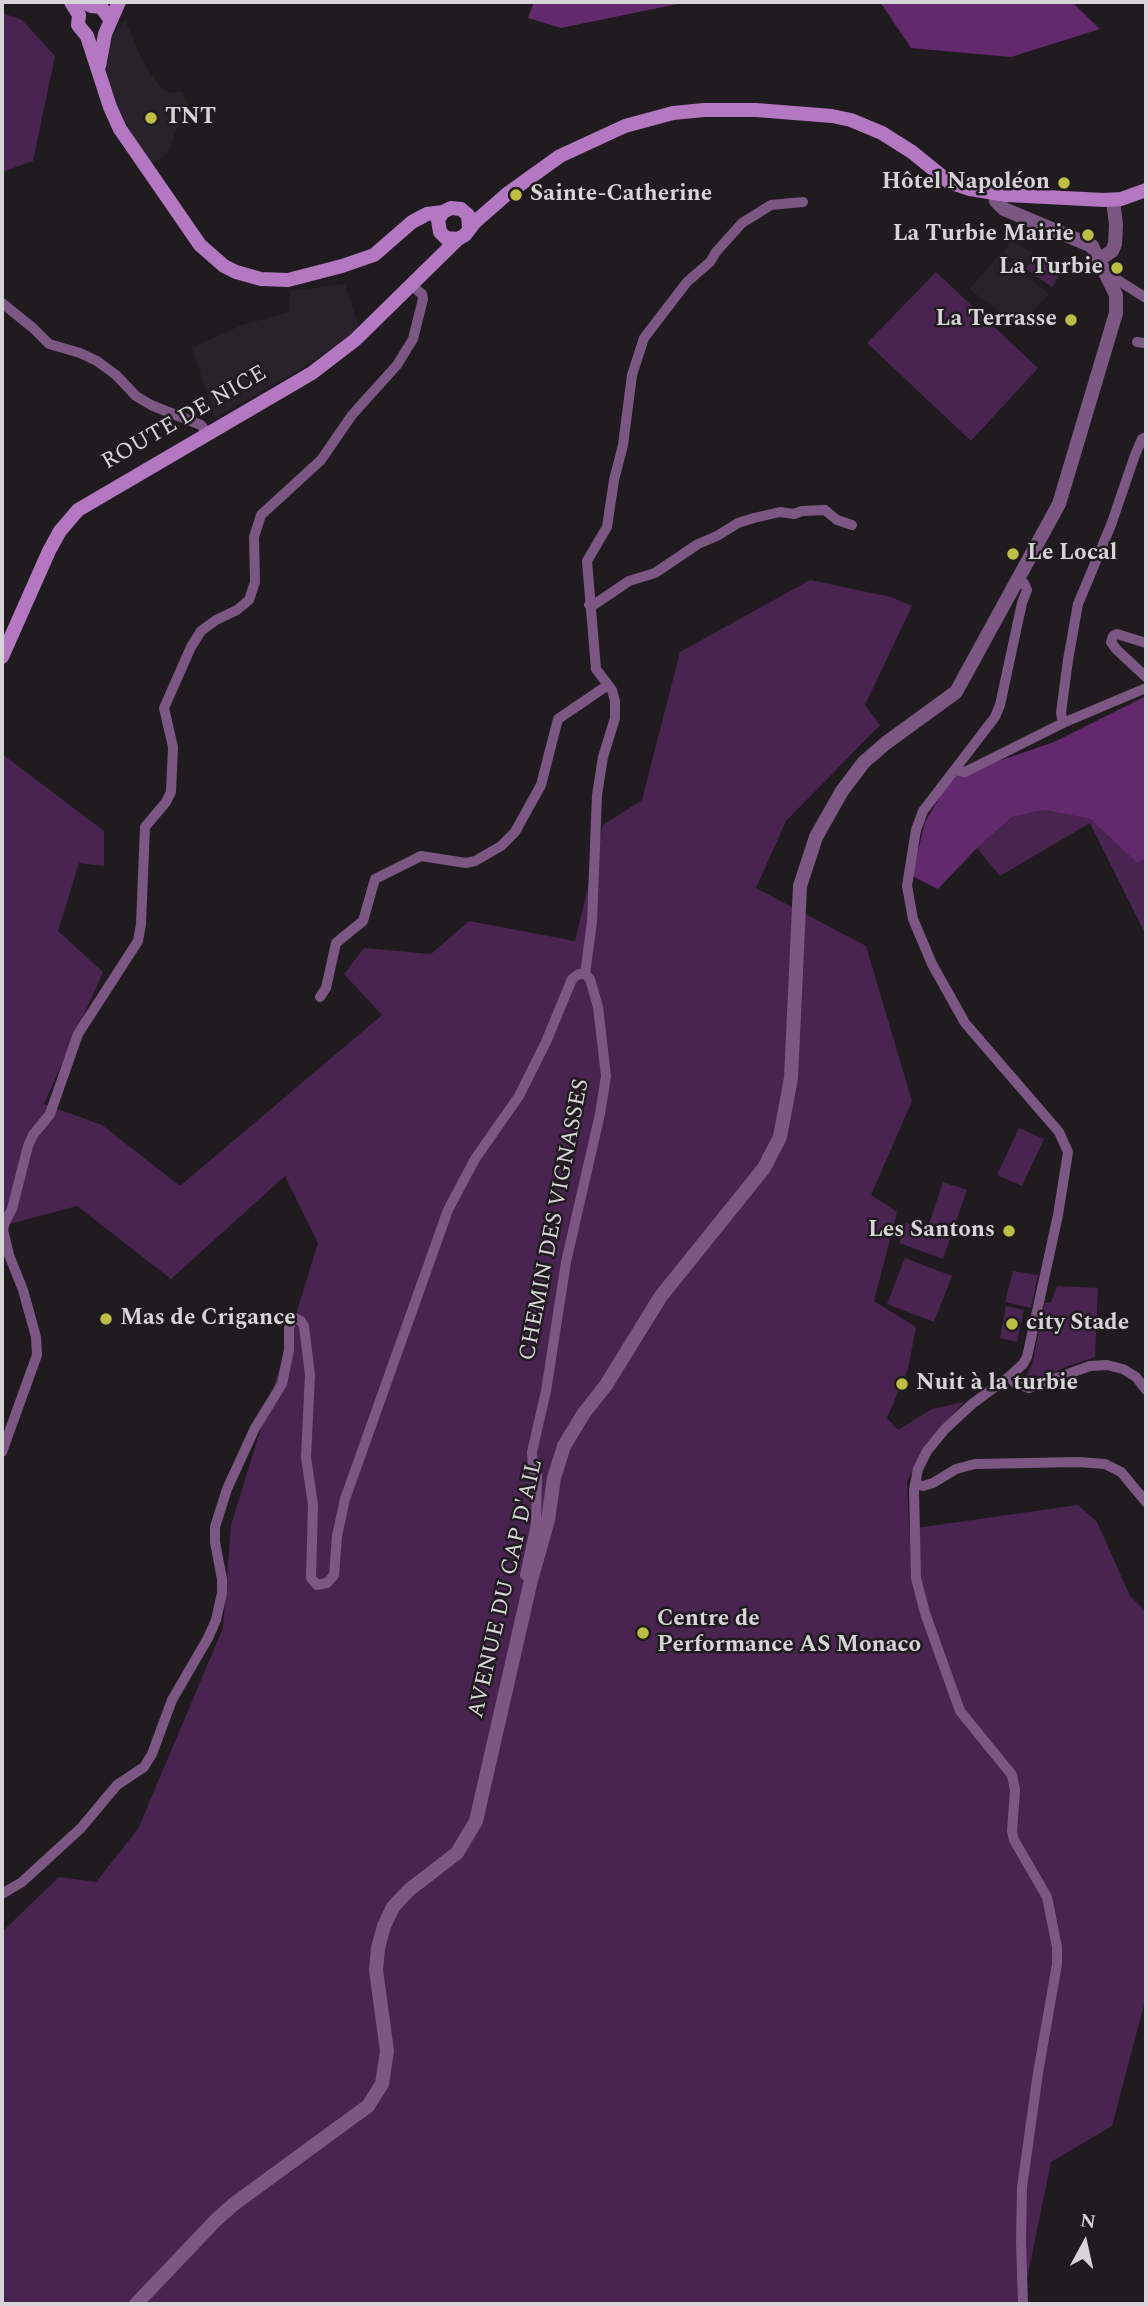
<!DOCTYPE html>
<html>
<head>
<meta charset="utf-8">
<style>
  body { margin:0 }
  #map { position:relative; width:1148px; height:2306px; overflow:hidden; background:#1f1b1f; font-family:Spectral,serif }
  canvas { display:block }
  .frame { position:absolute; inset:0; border:4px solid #d7d4d7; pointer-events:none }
  .north { position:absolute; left:1050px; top:2208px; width:70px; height:70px; -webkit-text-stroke:5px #1f1b1f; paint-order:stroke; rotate:8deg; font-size:19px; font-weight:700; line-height:28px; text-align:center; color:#d7d4d7 }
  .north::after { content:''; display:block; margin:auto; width:24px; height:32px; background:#d7d4d7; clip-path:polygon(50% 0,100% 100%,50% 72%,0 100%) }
</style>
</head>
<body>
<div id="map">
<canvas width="1148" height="2306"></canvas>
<div class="frame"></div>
<div class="north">N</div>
</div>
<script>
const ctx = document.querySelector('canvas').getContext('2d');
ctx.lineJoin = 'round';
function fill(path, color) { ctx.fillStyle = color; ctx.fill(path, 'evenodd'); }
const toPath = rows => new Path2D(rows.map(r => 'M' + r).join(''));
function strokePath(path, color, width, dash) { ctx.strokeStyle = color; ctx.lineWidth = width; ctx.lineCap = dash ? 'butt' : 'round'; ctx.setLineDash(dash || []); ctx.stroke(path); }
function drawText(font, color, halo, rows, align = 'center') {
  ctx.font = font + ' Spectral,serif'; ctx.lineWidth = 5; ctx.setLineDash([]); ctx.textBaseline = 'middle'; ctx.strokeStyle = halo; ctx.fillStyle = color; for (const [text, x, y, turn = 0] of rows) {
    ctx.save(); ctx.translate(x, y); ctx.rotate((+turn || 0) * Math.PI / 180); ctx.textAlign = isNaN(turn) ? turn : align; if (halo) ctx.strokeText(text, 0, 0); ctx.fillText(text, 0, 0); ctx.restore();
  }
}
const built = toPath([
  [125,20,143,62,162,90,169,93,182,91,191,112,176,129,169,152,151,165,128,127,112,94,105,65,111,37],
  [1011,240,1063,271,1053,288,1003,253],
  [1000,254,1049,294,1019,326,969,289],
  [345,284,359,328,311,363,215,418,192,348,242,325,289,312,290,291]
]);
const green = toPath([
  [2,13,22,20,55,56,33,161,2,172],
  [1036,256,1060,272,1052,287,1026,269],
  [936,272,1038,368,971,441,867,343],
  [810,580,891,597,912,606,865,705,880,725,786,821,756,888,866,946,912,1101,871,1195,897,1212,874,1301,916,1327,908,1369,887,1418,898,1430,932,1409,964,1402,930,1440,907,1481,909,1529,1078,1505,1097,1522,1130,1596,1146,1612,1146,1997,1112,2126,1051,2162,1022,2304,2,2304,2,1932,59,1877,96,1882,138,1829,223,1628,231,1525,318,1243,285,1176,171,1279,77,1206,2,1226,2,754,104,831,104,866,79,863,58,931,103,972,44,1104,102,1125,180,1186,382,1015,344,974,364,948,431,954,469,921,575,941,603,825,642,800,680,652],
  [1045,810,1090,819,1137,863,1146,859,1146,935,1090,823,1000,876,977,848,1012,817],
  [1019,1128,1044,1139,1022,1186,997,1175],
  [943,1182,967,1190,943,1259,899,1243,906,1223,927,1230],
  [905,1258,952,1276,934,1322,887,1304],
  [1013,1271,1038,1275,1031,1308,1005,1302],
  [1057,1286,1098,1288,1095,1357,1065,1367,1042,1379,1031,1380,1027,1374,1032,1364,1045,1303,1051,1302],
  [1006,1306,1024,1310,1017,1342,1000,1338]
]);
const forest = toPath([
  [534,2,687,2,561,28,528,18],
  [880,2,1072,2,1100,29,1011,57,911,48],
  [1146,696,1146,859,1137,863,1090,819,1045,810,1012,817,977,848,938,889,912,876,925,822,952,777,1054,742]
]);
const minor = toPath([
  [1110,279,1116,279,1146,298],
  [2,303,33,328,49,344,80,353,97,361,116,375,136,396,151,405,201,425,207,433],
  [1137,342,1144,343],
  [1018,580,1024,583,1027,590,1022,603,1000,705,995,717,923,811,916,830,907,886,913,919,932,964,965,1023,1059,1132,1068,1152,1058,1215,1027,1357,1023,1364,1010,1376,972,1404,945,1429,927,1451,918,1469,914,1490,916,1578,925,1613,960,1711,1012,1775,1015,1790,1012,1831,1014,1840,1047,1897,1057,1947,1057,1964,1038,2073,1022,2187,1021,2241,1023,2304],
  [589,605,595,604,629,581,655,573,698,544,717,536,738,523,754,518,780,512,794,514,802,511,825,510,837,520,852,525],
  [1146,643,1117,634,1113,636,1111,642,1116,649,1146,677],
  [1063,723,1061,713,1068,660,1078,604,1111,525,1135,455,1142,439,1146,437],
  [955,770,965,772,1063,723,1146,688],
  [320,997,326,988,336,943,363,921,375,879,421,856,466,863,475,861,501,846,515,832,541,785,558,719,608,685],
  [1010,1376,1015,1383,1029,1388,1090,1366,1107,1365,1123,1369,1136,1377,1146,1390],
  [2,1452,37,1355,36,1337,23,1290,9,1255,3,1230,5,1222,12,1209,28,1146,33,1135,50,1114,78,1034,138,941,141,924,145,827,166,802,171,792,173,747,164,708,191,647,201,631,216,620,237,610,249,600,255,582,254,537,261,515,321,460,352,415,397,365,413,339,423,299,422,294,412,286],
  [915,1484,923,1486,933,1483,956,1469,975,1464,1078,1462,1105,1464,1121,1472,1146,1502],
  [531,1580,525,1575,536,1524,537,1476,533,1470,532,1452,546,1391,566,1262,600,1114,606,1076,598,1007,590,979,585,974,592,922,597,795,603,757,615,718,615,701,612,690,596,669,587,561,607,527,614,480,623,445,632,375,644,338,687,282,710,262,716,252,742,223,771,205,803,202],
  [2,1894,22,1882,81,1828,117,1785,144,1767,152,1754,172,1700,208,1638,216,1620,222,1593,222,1579,215,1542,215,1527,227,1489,255,1428,282,1384,289,1350,289,1328,292,1320,295,1318,301,1321,304,1326,310,1375,306,1457,313,1505,311,1578,317,1585,327,1583,334,1575,337,1536,345,1499,448,1210,475,1159,519,1096,546,1042,572,979,579,974,585,974]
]);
const tertiary = toPath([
  [1100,259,1112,251,1115,244,1116,225,1113,200],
  [136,2304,216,2220,234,2204,368,2106,382,2084,387,2051,376,1970,378,1948,384,1926,393,1907,409,1890,457,1853,476,1821,531,1580,548,1520,554,1478,564,1446,584,1413,606,1385,661,1296,764,1168,780,1137,791,1078,800,886,816,837,842,791,864,762,886,743,956,692,1059,504,1116,313,1116,295,1092,246,1004,209,996,201,995,194]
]);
const secondary = toPath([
  [71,2,79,15,78,25,87,36,110,107,120,129,200,245,224,266,236,272,261,279,288,280,342,266,374,255,412,222,427,214,443,212,451,208,461,209,468,215,469,228],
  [84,2,91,6,101,7,110,19],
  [99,66,105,34,119,2],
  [443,212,438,220,440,232,446,238,458,239],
  [2,657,49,551,60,531,78,510,312,373,355,340,458,239,465,235,475,222,507,194,560,156,625,126,673,113,704,110,756,110,832,116,851,120,882,133,912,152,949,182,970,189,1007,195,1104,200,1121,199,1146,190]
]);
const markers = [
  [151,118,7,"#bcbf43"],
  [1064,183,7,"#bcbf43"],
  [516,195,7,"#bcbf43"],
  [1088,235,7,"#bcbf43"],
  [1117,268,7,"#bcbf43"],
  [1071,320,7,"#bcbf43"],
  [1013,554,7,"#bcbf43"],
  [1009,1231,7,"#bcbf43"],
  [106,1319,7,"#bcbf43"],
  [1012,1324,7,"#bcbf43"],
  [902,1384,7,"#bcbf43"],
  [643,1633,7,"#bcbf43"]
];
const poiNames = [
  ["TNT",165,118],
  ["Hôtel Napoléon",1050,183,"right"],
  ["Sainte-Catherine",530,195],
  ["La Turbie Mairie",1074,235,"right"],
  ["La Turbie",1103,268,"right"],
  ["La Terrasse",1057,320,"right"],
  ["Le Local",1027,554],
  ["Les Santons",995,1231,"right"],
  ["Mas de Crigance",120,1319],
  ["city Stade",1026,1324],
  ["Nuit à la turbie",916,1384],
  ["Centre de",657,1620],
  ["Performance AS Monaco",657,1646]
];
const streetNames = [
  ["ROUTE DE NICE",185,419,-30],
  ["CHEMIN DES VIGNASSES",556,1220,-79],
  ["AVENUE DU CAP D'AIL",507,1589,-77]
];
fill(built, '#29222b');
fill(green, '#492450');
fill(forest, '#62296d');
strokePath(minor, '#7d5784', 10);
strokePath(tertiary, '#7d5784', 14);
strokePath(secondary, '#b477c1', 14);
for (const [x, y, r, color] of markers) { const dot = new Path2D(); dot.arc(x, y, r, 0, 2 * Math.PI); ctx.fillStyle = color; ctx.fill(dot); strokePath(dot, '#1f1b1f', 2.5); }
drawText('bold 23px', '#d7d4d7', '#1f1b1f', poiNames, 'left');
drawText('23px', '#d7d4d7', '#1f1b1f', streetNames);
</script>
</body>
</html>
